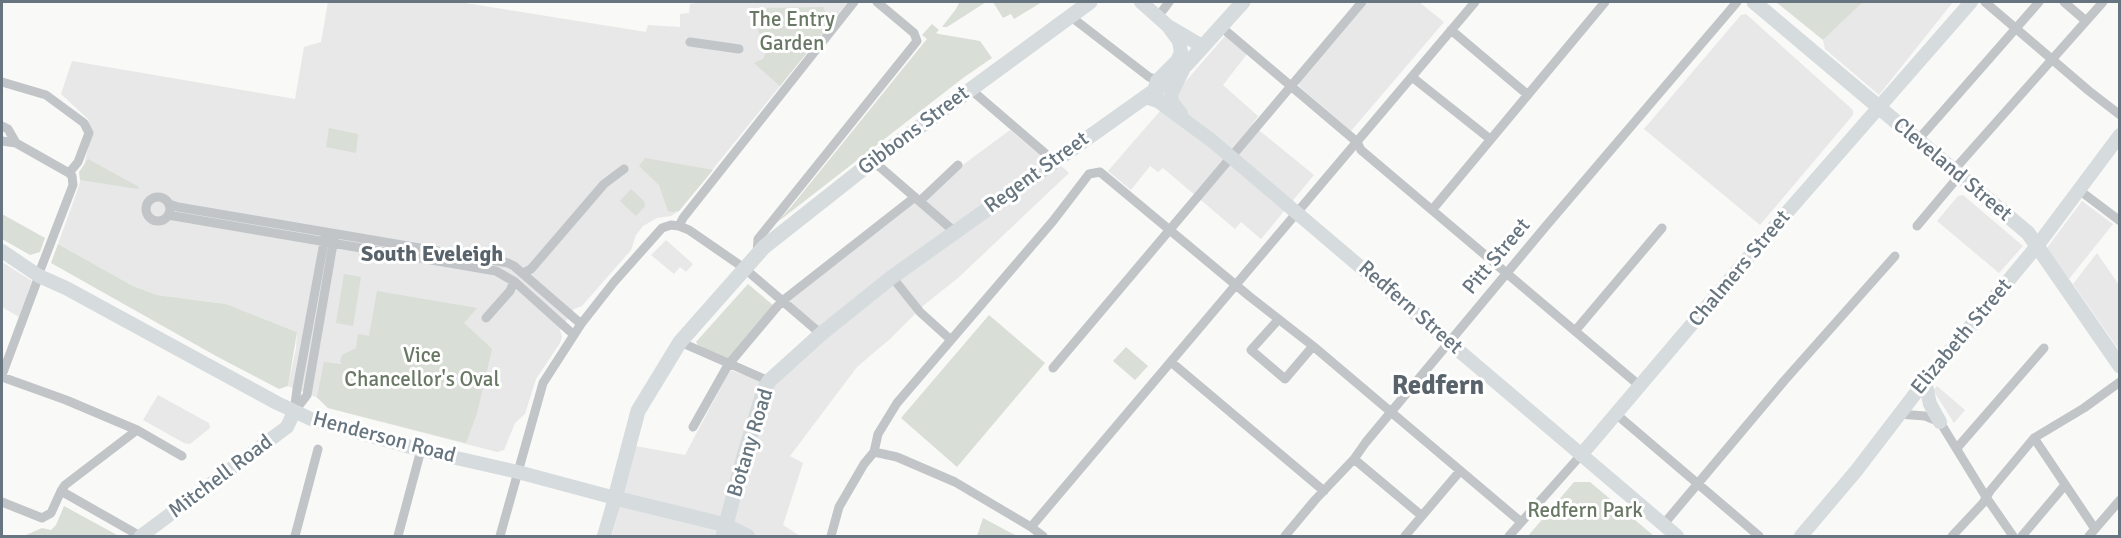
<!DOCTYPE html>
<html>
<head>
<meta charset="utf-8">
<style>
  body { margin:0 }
  #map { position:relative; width:2121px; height:538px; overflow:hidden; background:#f9f9f7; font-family:Signika,sans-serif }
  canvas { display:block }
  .frame { position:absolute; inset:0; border:3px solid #66757f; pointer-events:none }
</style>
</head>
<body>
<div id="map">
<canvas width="2121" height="538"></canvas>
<div class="frame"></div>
</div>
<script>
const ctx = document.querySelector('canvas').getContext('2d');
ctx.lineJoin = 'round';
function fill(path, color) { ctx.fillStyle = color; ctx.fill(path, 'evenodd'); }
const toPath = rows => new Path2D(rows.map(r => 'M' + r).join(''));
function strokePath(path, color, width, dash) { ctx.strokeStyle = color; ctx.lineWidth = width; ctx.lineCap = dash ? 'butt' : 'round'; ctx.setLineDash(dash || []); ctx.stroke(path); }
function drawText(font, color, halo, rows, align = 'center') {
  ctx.font = font + ' Signika,sans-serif'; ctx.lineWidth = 6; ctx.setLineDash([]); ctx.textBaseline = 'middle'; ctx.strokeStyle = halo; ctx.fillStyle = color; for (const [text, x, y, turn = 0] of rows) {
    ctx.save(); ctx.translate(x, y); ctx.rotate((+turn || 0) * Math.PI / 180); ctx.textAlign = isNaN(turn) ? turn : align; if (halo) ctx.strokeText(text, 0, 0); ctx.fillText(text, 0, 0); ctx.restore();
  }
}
const built = toPath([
  [328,2,459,2,646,32,648,25,680,27,680,14,689,13,690,4,701,2,848,2,679,211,671,216,657,218,643,226,636,235,631,250,582,306,574,309,560,330,562,337,560,343,536,379,525,414,515,423,504,450,497,452,328,408,316,397,288,386,296,348,297,332,226,304,157,295,133,286,58,244,79,186,92,132,88,119,61,94,72,61,295,99,304,47,321,42],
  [1368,2,1419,2,1444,22,1351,131,1300,87,1299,84],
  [1863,2,1953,2,1879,95,1825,49,1823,40],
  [1746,14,1853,110,1853,115,1760,225,1644,129,1741,15],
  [1225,36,1247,54,1223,85,1258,116,1253,123,1260,131,1314,175,1261,239,1241,222,1235,229,1163,168,1158,172,1150,166,1131,190,1108,171],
  [1010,130,1042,157,1053,158,1069,173,958,278,924,305,890,339,857,367,790,456,803,463,783,525,800,536,612,536,635,446,685,455,730,370,764,382,821,330,782,299],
  [1963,195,2023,246,1999,273,1937,221,1958,196],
  [2082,201,2113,224,2069,279,2047,248],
  [666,240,693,264,686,272,680,267,674,274,651,255],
  [2097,253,2119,285,2119,350,2073,284],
  [2,262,32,281,19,317,2,307],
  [1937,386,1965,410,1954,423,1933,390],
  [158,395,209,423,210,428,190,444,184,443,143,420]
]);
const green = toPath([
  [986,2,947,27,942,27,956,9,959,3],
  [993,2,1042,2,1014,19,1011,14,1003,18],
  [1776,2,1863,2,1823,40],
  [823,7,831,23,780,86,754,63,763,59,769,47,767,39,758,32,759,25,764,22,767,8],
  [932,24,939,30,936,33,939,34,980,41,992,58,963,78,775,224,791,207,922,45,927,39,922,35],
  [329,128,358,134,356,153,326,147],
  [645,158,713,170,679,211,672,212,668,211,659,185,639,166],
  [88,159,139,187,138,189,80,180,79,172],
  [631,189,644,201,645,206,636,216,620,201],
  [2,214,45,238,40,252,30,255,2,239],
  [58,244,133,286,157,295,226,304,297,332,288,386,279,389,216,356,51,263],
  [344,274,361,277,353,326,336,323],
  [748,284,774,306,727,360,698,345,696,342],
  [377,291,477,308,464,323,492,349,477,413,466,443,328,408,317,397,324,362,342,364,340,361,342,355,356,348,358,334,369,336],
  [989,315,1045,363,957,467,901,418],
  [1126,347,1148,366,1135,380,1113,361],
  [1574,482,1590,482,1654,536,1528,536],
  [64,506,117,535,114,536,24,536,42,528,51,530,56,525],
  [983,518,1011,533,1018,536,977,536]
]);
const street = toPath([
  [1985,2,2089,91,2120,115],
  [2064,2,2086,21],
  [1163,10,1169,2],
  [1070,16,1149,77,1157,80],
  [1220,26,1357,142,1361,150,1640,386],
  [1451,30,1528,95],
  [690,42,739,49],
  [1412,77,1490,139],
  [2,82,46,95,84,123,89,133,78,162,69,173],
  [975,85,976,94,1054,161],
  [2,126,8,129,16,143],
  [2,141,16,143,69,173],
  [1917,141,2039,2],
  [873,161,955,232],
  [1953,171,2103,2],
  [2079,190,2120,221],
  '146 209a12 12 0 1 1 24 0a12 12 0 1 1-24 0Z',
  [922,199,958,165],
  [169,204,178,207,508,263,514,266,581,324],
  [1432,210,1605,2],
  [168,215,496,271,515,282,574,335],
  [679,226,683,218,854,2],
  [1917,226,1959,176],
  [757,254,758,239,917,41,914,33,877,2],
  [41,268,73,185,72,176,69,173],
  [523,273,531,269,604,184,624,169],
  [892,277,920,312,951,340],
  [486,318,510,291,513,284],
  [1278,320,1251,350,1285,379,1313,346],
  [1575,331,1662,228],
  [680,342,769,381],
  [1171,362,1324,491],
  [1053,368,1362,2],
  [2,375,39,276],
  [2,377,66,400,137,430,182,456],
  [294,412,307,395,334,238],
  [294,412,297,389,325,237],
  [1616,414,1759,536],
  [1899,414,1925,416,1940,422,1986,497,2013,536],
  [693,427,728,365,781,302,915,197],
  [2034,438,2095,529],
  [1957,448,2044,348],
  [874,452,897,457,955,482,1031,527,1043,536],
  [1354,459,1422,516],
  [61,491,65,485,137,430],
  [2,502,42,518,51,513,61,491,140,536],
  [1663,525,1784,381,1895,256],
  [1031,527,1475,2],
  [295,536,318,449],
  [398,536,421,450],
  [500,536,543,383,581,324,614,282,662,228,671,225,679,226,689,230,744,268,821,334],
  [831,536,839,507,864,464,874,452,878,434,897,403,1053,221,1089,174,1100,172,1249,296,1313,346,1521,522],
  [1285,536,1315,500,1354,459,1366,442,1546,226,1737,2],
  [1405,536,1460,471],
  [1509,536,1581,455],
  [1952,536,1983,503,1990,491,2034,438,2084,408,2120,382],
  [2022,536,2065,485],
  [2089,536,2120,500]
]);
const secondary = toPath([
  [1141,2,1168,26,1202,46],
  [1157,96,1154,91,1157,81,1177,61,1181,52,1179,41,1168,26],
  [1145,97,1158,101,1211,140,1677,536],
  [1181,114,1172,102,1171,94,1183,70],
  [2,251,39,276,66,288,277,403,311,419,421,450,518,472,615,498,604,536],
  [1925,381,1930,404,1940,422],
  [1581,455,1776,225,1971,2],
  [726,525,748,536],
  [141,536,287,427,294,412],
  [1801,536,1856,471,1925,381,2037,246,2120,135]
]);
const primary = toPath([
  [1754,2,2028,233,2120,366],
  [726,525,615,498,638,411,680,342,764,247,873,161,1090,2],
  [723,536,744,456,764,390,769,381,821,334,892,277,1165,83,1188,63,1243,2]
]);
const parkNames = [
  ["The Entry",792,20],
  ["Garden",792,44],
  ["Vice",422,356],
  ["Chancellor's Oval",422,380],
  ["Redfern Park",1585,511]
];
const streetNames = [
  ["Gibbons Street",914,131,-37],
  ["Cleveland Street",1952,170,40],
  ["Regent Street",1037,173,-36],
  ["Pitt Street",1497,257,-50],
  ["Chalmers Street",1740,269,-50],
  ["Redfern Street",1410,308,41],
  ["Elizabeth Street",1962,337,-50],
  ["Henderson Road",384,438,15],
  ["Botany Road",751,443,-73],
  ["Mitchell Road",221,477,-37]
];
const neighbourhoodNames = [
  ["South Eveleigh",432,255]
];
const districtNames = [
  ["Redfern",1438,387]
];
fill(built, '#e7e8e7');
fill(green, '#d9ded6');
strokePath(street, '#c1c5c8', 9);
strokePath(secondary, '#d6dbde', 14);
strokePath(primary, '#d6dbde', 15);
drawText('21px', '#697865', '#fff', parkNames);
drawText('21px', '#66757f', '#fff', streetNames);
drawText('bold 22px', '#58636b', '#fff', neighbourhoodNames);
drawText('bold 27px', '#58636b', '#fff', districtNames);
</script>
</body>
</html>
